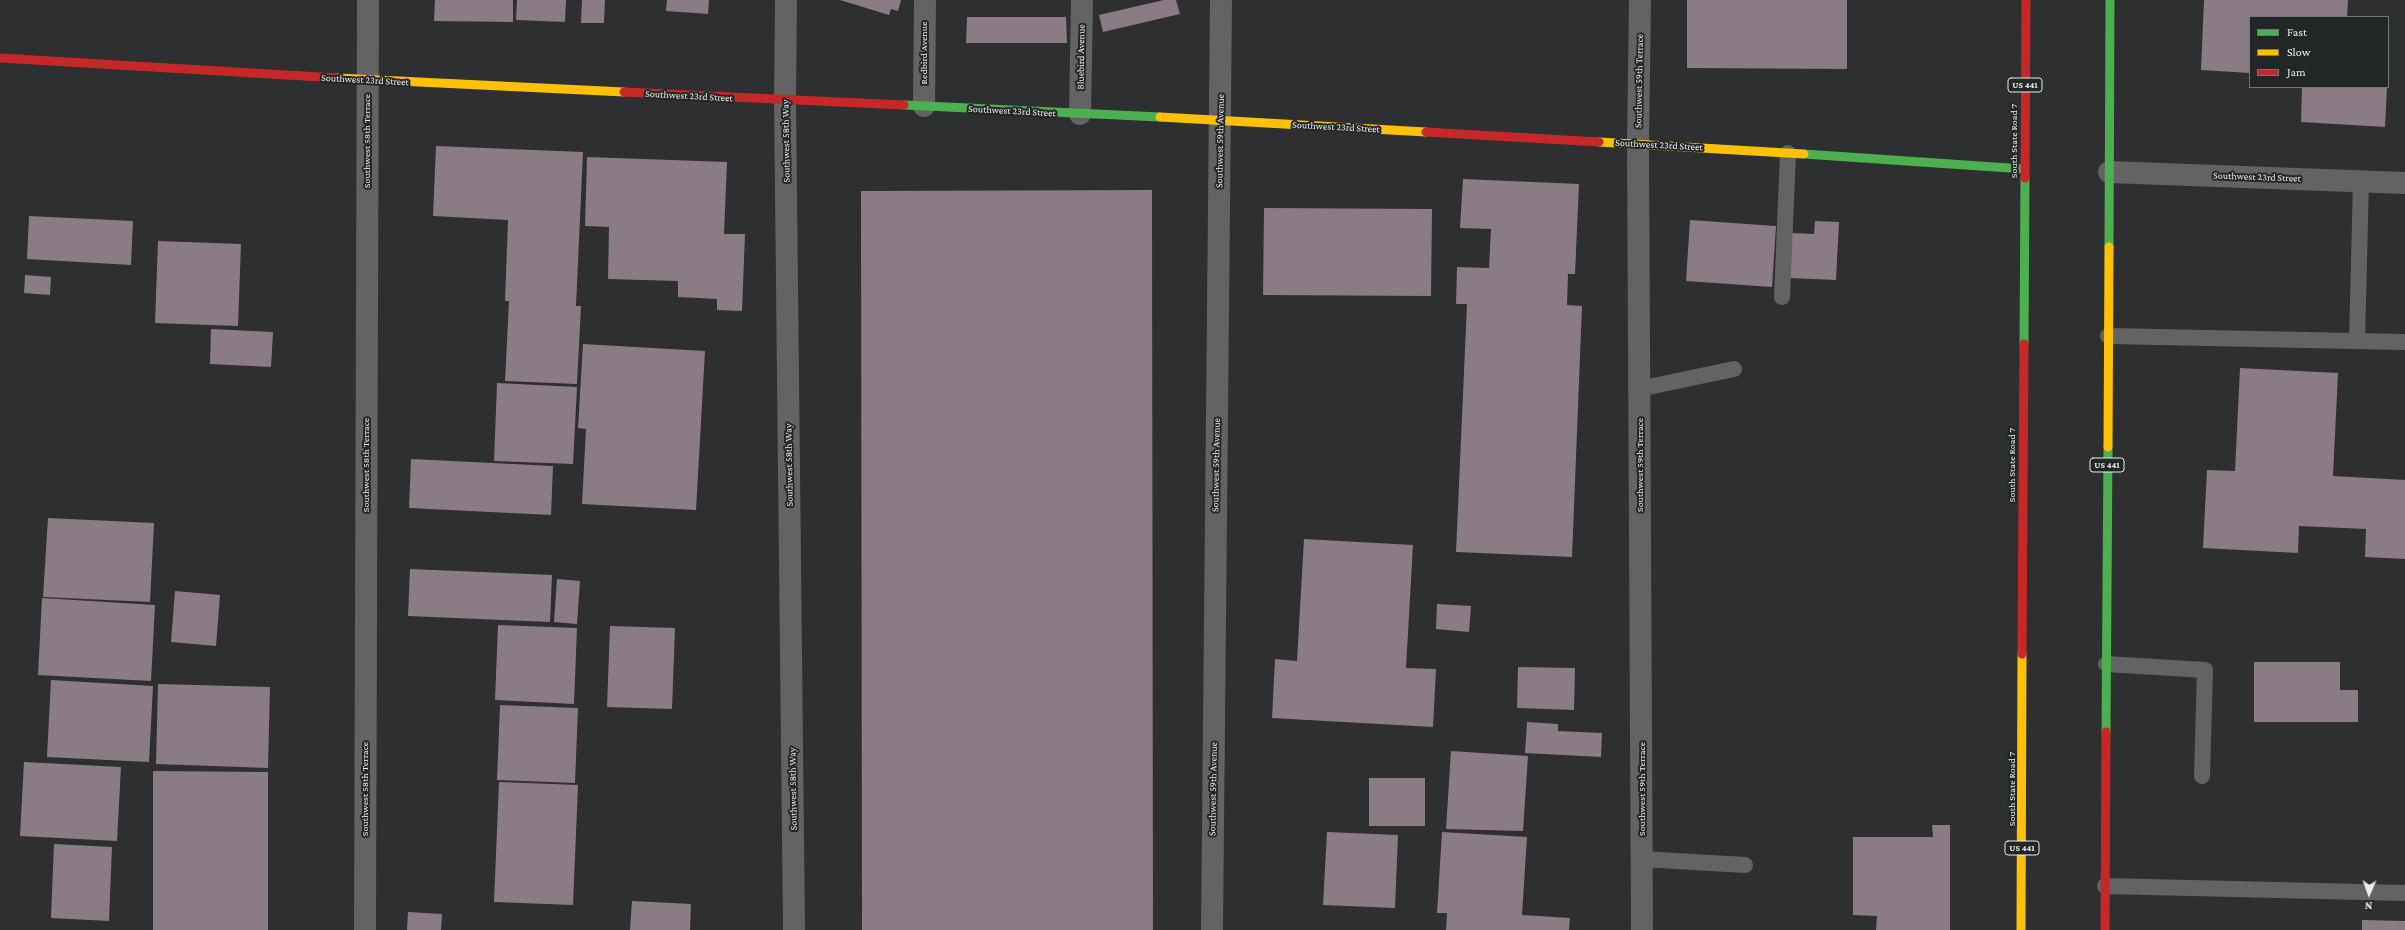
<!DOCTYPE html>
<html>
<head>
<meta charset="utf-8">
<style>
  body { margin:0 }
  #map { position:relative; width:2405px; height:930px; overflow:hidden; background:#2d2f30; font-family:"Crimson Pro",serif }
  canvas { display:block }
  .legend { position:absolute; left:2249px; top:16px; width:140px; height:72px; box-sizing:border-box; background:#232627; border:1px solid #737677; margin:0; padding:5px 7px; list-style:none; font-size:12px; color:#ebeeee }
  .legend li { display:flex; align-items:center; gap:8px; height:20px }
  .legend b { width:20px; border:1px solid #737677 }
  .north { position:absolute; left:2349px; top:874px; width:40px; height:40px; -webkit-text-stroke:3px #232627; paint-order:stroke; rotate:182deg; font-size:11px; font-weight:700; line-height:16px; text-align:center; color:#ebeeee }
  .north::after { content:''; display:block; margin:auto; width:14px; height:18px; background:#ebeeee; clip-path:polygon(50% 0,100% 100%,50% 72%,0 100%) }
</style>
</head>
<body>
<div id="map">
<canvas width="2405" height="930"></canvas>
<ul class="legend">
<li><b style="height:5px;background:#4caf50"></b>Fast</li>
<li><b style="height:5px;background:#ffc107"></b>Slow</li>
<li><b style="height:5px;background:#c62828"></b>Jam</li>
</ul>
<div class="north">N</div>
</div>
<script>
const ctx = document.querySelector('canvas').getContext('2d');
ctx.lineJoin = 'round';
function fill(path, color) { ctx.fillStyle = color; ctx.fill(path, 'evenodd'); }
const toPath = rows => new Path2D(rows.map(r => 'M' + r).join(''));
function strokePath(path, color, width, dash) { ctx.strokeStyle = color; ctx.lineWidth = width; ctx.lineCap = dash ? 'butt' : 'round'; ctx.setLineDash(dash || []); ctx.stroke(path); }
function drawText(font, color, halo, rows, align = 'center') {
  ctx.font = font + ' "Crimson Pro",serif'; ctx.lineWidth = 4; ctx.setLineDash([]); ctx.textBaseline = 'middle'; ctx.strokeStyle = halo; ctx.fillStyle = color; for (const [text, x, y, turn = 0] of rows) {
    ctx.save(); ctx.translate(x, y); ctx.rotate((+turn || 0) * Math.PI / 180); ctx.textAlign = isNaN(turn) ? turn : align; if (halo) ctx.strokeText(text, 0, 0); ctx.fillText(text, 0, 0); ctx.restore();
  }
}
const building = toPath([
  [435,0,513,0,513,22,434,21],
  [517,0,566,0,565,22,516,20],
  [582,0,605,0,604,23,581,23],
  [667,0,709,0,708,14,666,11],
  [840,0,901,0,898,11,891,9,889,15],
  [1164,0,1176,0,1180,14,1103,32,1099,15],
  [1687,0,1847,0,1847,69,1687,68],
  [2204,0,2348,0,2347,17,2250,17,2250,73,2201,70],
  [967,17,1066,17,1067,43,966,43],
  [2302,87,2387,87,2385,127,2301,122],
  [436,146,583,152,576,306,581,306,577,384,505,381,509,301,505,301,508,220,433,216],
  [587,157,727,162,724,234,745,234,742,311,717,310,717,299,678,297,678,281,608,279,609,227,585,226],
  [1463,179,1579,184,1575,274,1568,274,1567,305,1582,306,1572,557,1456,552,1467,304,1456,304,1457,267,1489,268,1491,229,1460,228],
  [1152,190,1153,930,862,930,861,191],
  [1264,208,1432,209,1431,296,1263,295],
  [29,216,133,221,131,265,27,259],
  [1690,220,1776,226,1772,287,1686,281],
  [1815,221,1839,222,1836,280,1790,278,1791,233,1814,234],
  [158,241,241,244,238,326,155,323],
  [25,275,51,277,50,295,24,293],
  [211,329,273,332,271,367,210,364],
  [583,344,705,351,696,510,582,504,586,429,578,428],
  [2240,368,2338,373,2333,476,2405,480,2405,559,2365,557,2366,529,2299,526,2298,553,2203,548,2207,470,2235,471],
  [497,383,577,387,573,464,494,461],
  [411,459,553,466,551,515,409,508],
  [48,518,154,523,150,602,43,597],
  [1304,539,1413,545,1406,668,1436,669,1433,727,1272,718,1275,659,1297,661],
  [410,569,552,575,550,622,408,616],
  [557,579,580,581,577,624,554,622],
  [175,591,220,595,216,646,171,642],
  [42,598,155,605,151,681,38,675],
  [1437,604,1471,606,1469,632,1436,629],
  [498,625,577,628,574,704,495,700],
  [610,626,675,628,672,709,607,707],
  [2254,662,2340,662,2340,690,2358,690,2358,722,2254,722],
  [1518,667,1575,668,1574,710,1517,708],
  [51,680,153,686,149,762,47,757],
  [158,684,270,687,268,768,156,764],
  [500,705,578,708,575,783,497,780],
  [1527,722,1558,724,1558,731,1602,733,1601,757,1525,753],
  [1451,751,1528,756,1523,831,1446,829],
  [24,762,121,767,117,841,20,836],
  [153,771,268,772,268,930,153,930],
  [1369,778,1425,778,1425,826,1369,826],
  [499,782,578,785,573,905,494,902],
  [1932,825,1950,825,1950,930,1876,930,1877,916,1853,915,1853,837,1933,837],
  [1327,832,1398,835,1395,908,1323,905],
  [1442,832,1527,837,1522,915,1570,918,1569,930,1446,930,1447,913,1437,913],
  [54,844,112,847,109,921,51,918],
  [632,901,691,904,690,930,630,930],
  [408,912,442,914,441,930,407,930],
  [2362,920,2405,921,2405,930,2362,930]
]);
const lane = toPath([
  [1782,297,1788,153],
  [2108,336,2405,342],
  [2357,341,2361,181],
  [1639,389,1734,369],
  [2106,664,2205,670,2202,776],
  [1642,859,1745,865],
  [2105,886,2405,893]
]);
const street = toPath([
  [786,0,785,100,794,930],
  [1640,0,1638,144,1642,930],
  [924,106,925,0],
  [1080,114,1082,0],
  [2109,172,2405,183],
  [365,930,368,0],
  [1212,930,1221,0]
]);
const fast = toPath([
  [904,105,1160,117],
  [1804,154,2024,169],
  [2109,247,2110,0],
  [2024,344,2025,178],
  [2106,732,2108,447]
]);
const slow = toPath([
  [337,78,624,92],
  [1160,117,1426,132],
  [1599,142,1804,154],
  [2108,447,2109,247],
  [2021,930,2022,654]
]);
const jam = toPath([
  [0,58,337,78],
  [624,92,904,105],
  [1426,132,1599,142],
  [2025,178,2026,0],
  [2022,654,2024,344],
  [2105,930,2106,732]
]);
const shields = [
  [2025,85,34],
  [2107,465,34],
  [2022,848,34]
];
const shieldNames = [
  ["US 441",2025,85],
  ["US 441",2107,465],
  ["US 441",2022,848]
];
const streetNames = [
  ["Redbird Avenue",924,53,-90],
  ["Bluebird Avenue",1081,57,-89],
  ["Southwest 23rd Street",365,80,3],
  ["Southwest 59th Terrace",1639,81,-89],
  ["Southwest 23rd Street",689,96,3],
  ["Southwest 23rd Street",1012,111,3],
  ["Southwest 23rd Street",1336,127,3],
  ["Southwest 58th Terrace",367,141,-90],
  ["Southwest 58th Way",786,141,-91],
  ["Southwest 59th Avenue",1220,141,-89],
  ["South State Road 7",2014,141,-90],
  ["Southwest 23rd Street",1659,145,3],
  ["Southwest 23rd Street",2257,177,2],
  ["Southwest 58th Terrace",366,465,-90],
  ["Southwest 58th Way",789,465,-91],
  ["Southwest 59th Avenue",1216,465,-89],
  ["Southwest 59th Terrace",1640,465,-90],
  ["South State Road 7",2012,465,-90],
  ["Southwest 58th Terrace",365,789,-90],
  ["Southwest 58th Way",793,789,-91],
  ["Southwest 59th Avenue",1213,789,-89],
  ["Southwest 59th Terrace",1642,789,-90],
  ["South State Road 7",2012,789,-90]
];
fill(building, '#8b7b84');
strokePath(lane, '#636363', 16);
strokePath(street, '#636363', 22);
strokePath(fast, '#4caf50', 9);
strokePath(slow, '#ffc107', 9);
strokePath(jam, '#c62828', 9);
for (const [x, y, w] of shields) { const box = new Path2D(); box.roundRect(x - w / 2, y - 7, w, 14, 3); ctx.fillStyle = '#232627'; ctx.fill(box); strokePath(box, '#ebeeee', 1); }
drawText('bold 9px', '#ebeeee', null, shieldNames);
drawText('10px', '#ebeeee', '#232627', streetNames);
</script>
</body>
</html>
